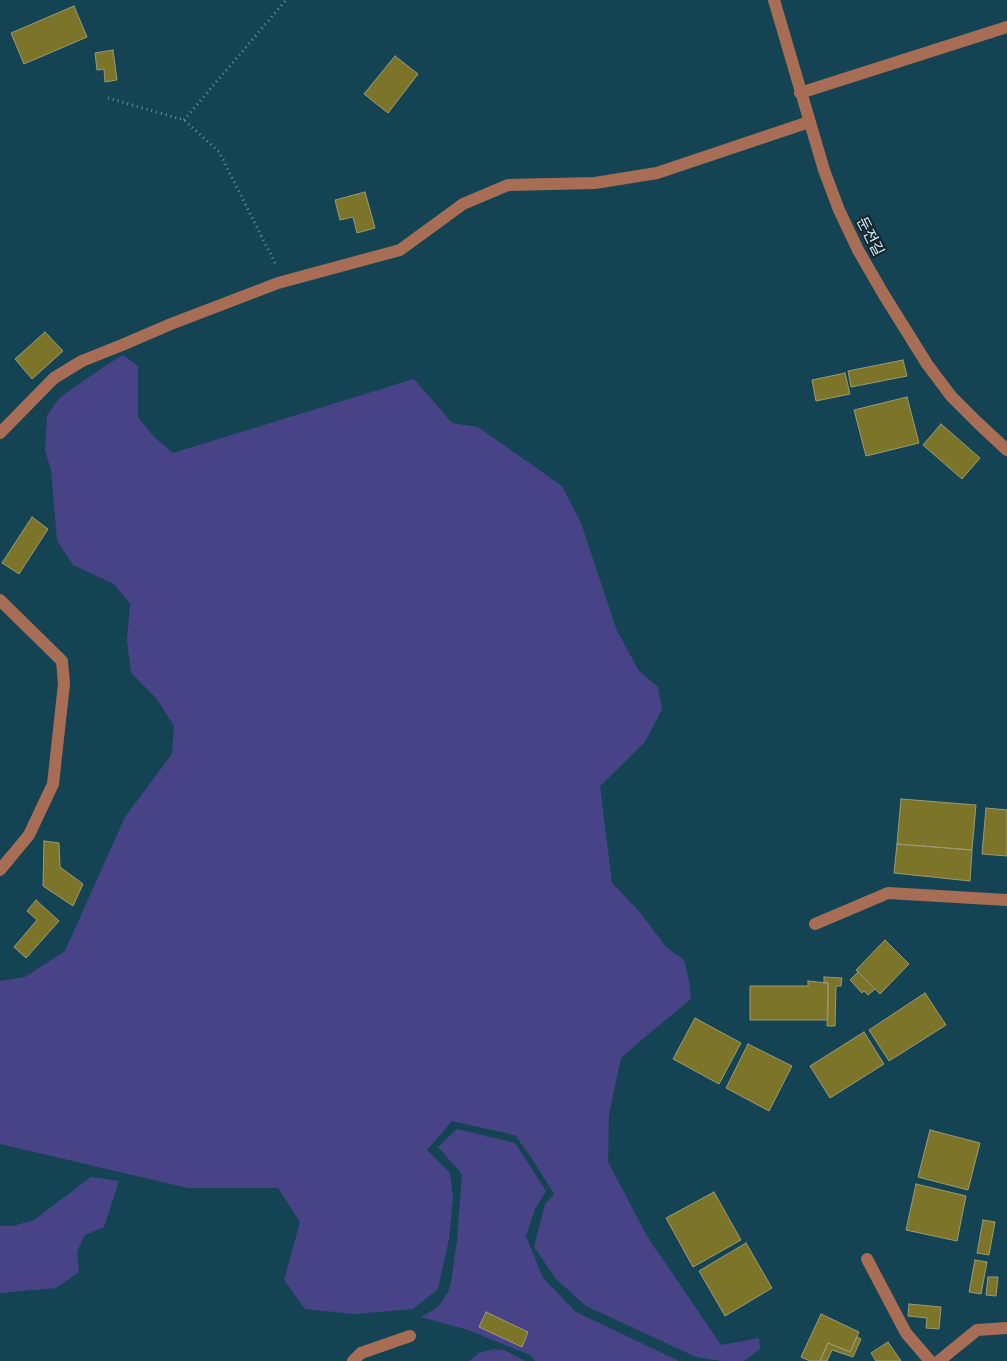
<!DOCTYPE html>
<html>
<head>
<meta charset="utf-8">
<style>
  body { margin:0 }
  canvas { display:block; background:#144353 }
</style>
</head>
<body>
<canvas width="1007" height="1361"></canvas>
<script>
const ctx = document.querySelector('canvas').getContext('2d');
ctx.lineJoin = 'round';
function fill(path, color) { ctx.fillStyle = color; ctx.fill(path, 'evenodd'); }
const toPath = rows => new Path2D(rows.map(r => 'M' + r).join(''));
function strokePath(path, color, width, dash) { ctx.strokeStyle = color; ctx.lineWidth = width; ctx.lineCap = dash ? 'butt' : 'round'; ctx.setLineDash(dash || []); ctx.stroke(path); }
function drawText(font, color, halo, rows, align = 'center') {
  ctx.font = font + ' Georgia,"Noto Sans KR",serif'; ctx.lineWidth = 4.5; ctx.setLineDash([]); ctx.textBaseline = 'middle'; ctx.strokeStyle = halo; ctx.fillStyle = color; for (const [text, x, y, turn = 0] of rows) {
    ctx.save(); ctx.translate(x, y); ctx.rotate((+turn || 0) * Math.PI / 180); ctx.textAlign = isNaN(turn) ? turn : align; if (halo) ctx.strokeText(text, 0, 0); ctx.fillText(text, 0, 0); ctx.restore();
  }
}
const green = toPath([
  [123,355,138,366,138,417,154,437,173,453,414,379,452,423,478,427,562,486,581,523,617,631,639,671,658,687,662,709,645,742,600,786,612,883,639,911,666,947,684,960,689,981,691,999,639,1042,621,1058,609,1114,608,1162,647,1236,721,1345,759,1338,760,1349,744,1361,722,1361,696,1357,586,1306,556,1279,534,1247,545,1204,554,1194,533,1160,515,1135,452,1121,427,1150,450,1173,453,1198,449,1239,438,1289,413,1309,354,1314,305,1309,284,1280,300,1222,278,1188,188,1188,0,1144,0,981,25,977,65,951,125,817,172,754,174,726,157,699,131,673,127,640,130,604,114,584,73,565,57,540,51,470,45,451,47,416,57,401,66,393,108,364],
  [457,1129,515,1143,546,1191,535,1209,526,1236,543,1278,576,1312,679,1361,535,1361,530,1355,468,1330,421,1317,438,1307,448,1292,451,1282,457,1241,462,1174,438,1147],
  [91,1177,119,1181,104,1227,85,1235,77,1251,79,1272,56,1288,0,1293,0,1226,13,1226,34,1220],
  [493,1349,504,1350,525,1361,469,1361,479,1353]
]);
const building = toPath([
  [74,6,87,37,24,64,11,33,74,6],
  [113,50,117,80,105,82,104,69,97,70,95,53,113,50],
  [395,56,418,74,388,113,364,94,395,56],
  [365,192,375,228,357,233,353,217,340,220,335,200,365,192],
  [45,332,63,351,32,379,15,359,45,332],
  [903,360,907,376,851,387,848,371,903,360],
  [845,373,850,394,816,401,812,380,845,373],
  [907,397,919,443,866,456,854,410,907,397],
  [941,424,980,458,962,479,923,445,941,424],
  [32,517,48,529,19,574,2,563,32,517],
  [901,799,976,805,972,850,897,844,901,799],
  [986,808,1007,810,1007,856,982,854,986,808],
  [44,841,59,843,60,867,83,884,73,906,43,886,44,841],
  [897,844,972,850,970,881,894,873,897,844],
  [36,900,59,921,26,958,14,947,37,920,27,911,36,900],
  [885,940,909,964,880,994,856,970,885,940],
  [858,972,875,989,868,995,864,991,862,993,850,980,858,972],
  [824,977,842,978,841,986,836,986,835,1026,827,1026,828,983,824,983,824,977],
  [808,981,828,983,828,1020,750,1020,750,986,808,986,808,981],
  [925,993,946,1025,889,1061,869,1030,925,993],
  [695,1018,741,1043,719,1084,673,1059,695,1018],
  [864,1032,884,1064,830,1098,810,1066,864,1032],
  [748,1044,792,1066,769,1111,726,1088,748,1044],
  [930,1130,980,1143,968,1190,918,1177,930,1130],
  [916,1184,966,1196,957,1241,906,1230,916,1184],
  [714,1192,741,1240,693,1267,666,1218,714,1192],
  [983,1220,995,1222,989,1255,977,1253,983,1220],
  [746,1243,772,1288,725,1316,699,1271,746,1243],
  [975,1260,987,1262,981,1294,969,1292,975,1260],
  [988,1277,998,1277,996,1296,986,1295,988,1277],
  [909,1304,941,1307,939,1329,926,1328,927,1318,908,1316,909,1304],
  [486,1312,528,1332,522,1347,479,1327,486,1312],
  [821,1314,859,1332,850,1352,828,1343,820,1361,810,1361,801,1357,821,1314],
  [857,1337,861,1339,853,1357,832,1350,827,1361,820,1361,828,1343,850,1352,857,1337],
  [888,1342,901,1361,876,1361,871,1353,888,1342]
]);
const path = toPath([
  [108,98,184,120,219,152,276,265],
  [184,120,286,0]
]);
const minor = toPath([
  [774,0,824,170,839,210,858,250,884,295,927,364,951,396,978,423,1007,450],
  [800,93,1007,27],
  [0,433,54,378,82,361,122,345,171,324,278,283,400,250,463,204,508,185,595,183,657,173,809,122],
  [0,600,62,661,64,684,53,784,29,835,0,870],
  [815,924,888,893,1007,900],
  [867,1259,906,1333,930,1361],
  [353,1361,361,1353,410,1336],
  [939,1361,977,1330,1007,1328]
]);
const streetNames = [
  ["둔전길",871,236,63]
];
fill(green, '#484387');
fill(building, '#7c7529');
strokePath(building, '#9d9a72', 1);
strokePath(path, '#688d9a', 3, [1, 4]);
strokePath(minor, '#a76e55', 12);
drawText('15px', '#d6edf7', '#14272e', streetNames);
</script>
</body>
</html>
